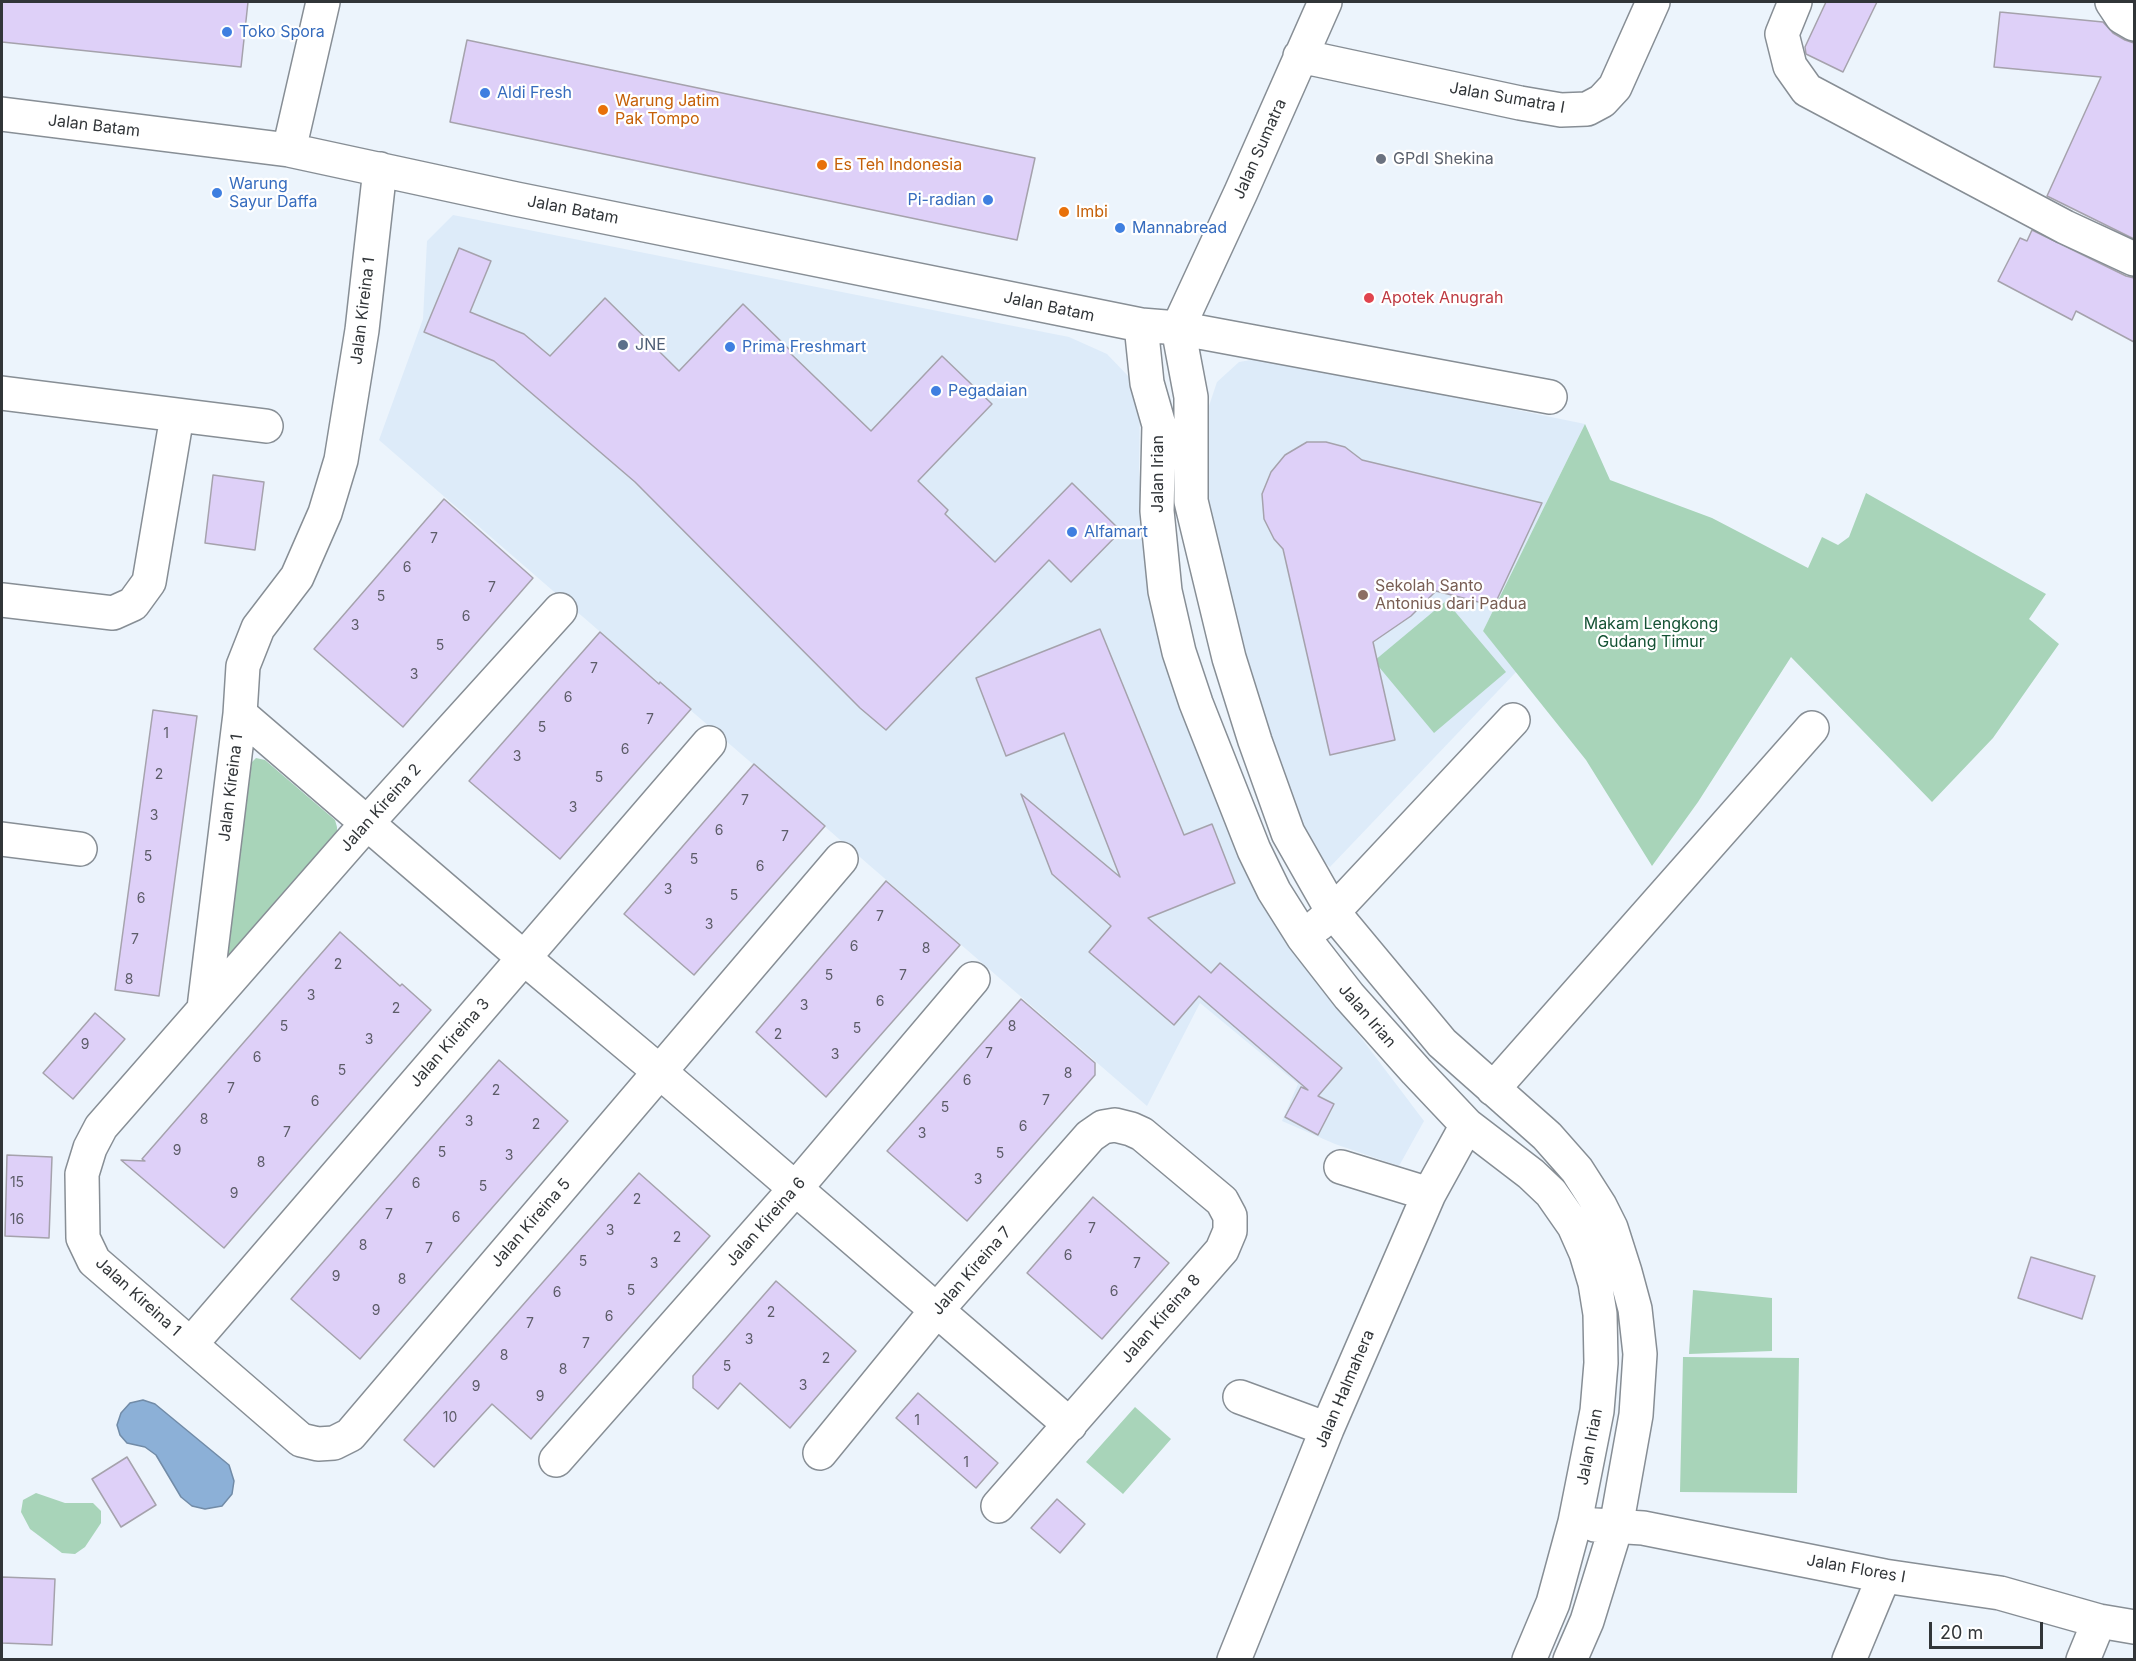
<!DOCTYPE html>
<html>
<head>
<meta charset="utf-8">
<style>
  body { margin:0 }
  #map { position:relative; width:2136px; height:1661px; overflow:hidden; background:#ecf4fc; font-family:Inter,sans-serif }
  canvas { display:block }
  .frame { position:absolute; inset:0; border:3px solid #313538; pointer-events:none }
  .scale { position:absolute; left:1929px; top:1622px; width:114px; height:27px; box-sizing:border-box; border:3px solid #313538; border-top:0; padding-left:8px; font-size:18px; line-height:21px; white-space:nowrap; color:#313538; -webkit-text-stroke:4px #fff; paint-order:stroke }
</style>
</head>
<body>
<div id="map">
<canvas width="2136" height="1661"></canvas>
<div class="frame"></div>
<div class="scale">20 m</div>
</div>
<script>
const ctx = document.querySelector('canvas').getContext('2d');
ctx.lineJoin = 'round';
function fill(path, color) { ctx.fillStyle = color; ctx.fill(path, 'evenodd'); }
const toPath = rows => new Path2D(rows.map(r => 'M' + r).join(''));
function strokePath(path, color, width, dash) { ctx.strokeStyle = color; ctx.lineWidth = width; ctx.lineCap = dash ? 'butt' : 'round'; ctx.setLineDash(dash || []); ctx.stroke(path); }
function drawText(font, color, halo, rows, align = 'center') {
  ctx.font = font + ' Inter,sans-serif'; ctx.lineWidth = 4.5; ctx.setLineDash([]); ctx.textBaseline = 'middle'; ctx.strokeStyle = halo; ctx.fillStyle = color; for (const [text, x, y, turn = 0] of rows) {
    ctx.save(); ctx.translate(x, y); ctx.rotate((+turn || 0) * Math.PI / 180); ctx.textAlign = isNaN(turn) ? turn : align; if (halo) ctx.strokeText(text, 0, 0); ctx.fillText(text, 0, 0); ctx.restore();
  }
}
const built = toPath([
  [453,215,1069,337,1107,354,1130,378,1140,406,1139,471,1153,606,1340,1010,1424,1121,1399,1166,1335,1144,1282,1121,1298,1084,1200,1003,1147,1106,379,440,423,319,427,241],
  [1263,358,1585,424,1483,631,1517,671,1330,867,1308,847,1213,559,1204,480,1208,409,1217,382,1239,362]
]);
const green = toPath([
  [1585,424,1610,480,1712,518,1808,568,1822,537,1838,545,1849,537,1866,493,2046,594,2029,619,2059,644,1993,738,1932,802,1791,657,1698,802,1652,866,1586,760,1483,631],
  [1446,601,1506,672,1434,733,1374,661],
  [256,758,265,760,335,820,337,827,337,835,229,962,222,960,252,762],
  [1693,1290,1772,1298,1772,1351,1689,1354],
  [1683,1357,1799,1358,1797,1493,1680,1492],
  [1135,1407,1171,1439,1123,1494,1086,1462],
  [36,1493,65,1503,93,1503,101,1511,101,1523,85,1547,75,1554,62,1553,30,1529,21,1512,23,1500]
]);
const water = toPath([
  [143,1400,155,1404,229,1465,234,1481,232,1494,222,1506,205,1509,192,1506,181,1497,156,1455,145,1447,127,1443,120,1435,117,1425,121,1413,130,1403,143,1400]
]);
const building = toPath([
  [2,2,248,2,241,67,2,42,2,2],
  [1826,2,1877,2,1843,72,1806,54,1805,47,1826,2],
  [2000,12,2103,22,2113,33,2125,40,2134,43,2134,239,2047,196,2101,77,1994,67,2000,12],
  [467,40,1035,158,1017,240,450,122,467,40],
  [2032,230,2126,276,2134,278,2134,342,2076,311,2072,320,1998,281,2020,238,2027,241,2032,230],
  [459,248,491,261,470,312,524,334,550,356,605,298,679,371,743,304,792,352,790,353,871,431,942,356,992,404,918,481,948,510,945,514,995,562,1072,483,1121,531,1071,582,1049,560,886,730,860,708,635,482,494,361,424,332,459,248],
  [1307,442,1326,442,1345,447,1362,460,1542,503,1494,606,1436,591,1411,616,1373,642,1395,740,1330,755,1283,549,1274,539,1264,519,1262,494,1271,472,1285,455,1307,442],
  [213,475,264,482,255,550,205,543,213,475],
  [444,499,533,578,403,727,314,649,444,499],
  [1100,629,1184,835,1212,824,1235,883,1148,918,1211,973,1220,963,1342,1068,1318,1096,1334,1104,1318,1135,1285,1117,1301,1087,1308,1090,1199,996,1174,1025,1089,952,1111,926,1052,874,1021,794,1120,877,1064,733,1006,756,976,678,1100,629],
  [600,632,659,684,660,682,691,709,560,859,469,781,600,632],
  [153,710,197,716,159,996,115,990,153,710],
  [754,764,825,826,694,975,624,914,754,764],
  [886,881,960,945,826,1097,756,1032,886,881],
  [340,932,400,986,402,984,431,1010,224,1248,121,1160,145,1161,142,1159,340,932],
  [1021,999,1095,1063,1095,1075,967,1221,887,1151,1021,999],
  [95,1013,125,1039,73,1099,43,1073,95,1013],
  [499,1060,568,1121,360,1359,291,1299,499,1060],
  [7,1155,52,1157,49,1238,5,1236,7,1155],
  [639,1173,710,1236,531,1439,492,1404,434,1467,404,1440,639,1173],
  [1093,1197,1169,1263,1102,1339,1027,1273,1093,1197],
  [2031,1257,2095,1276,2082,1319,2018,1298,2031,1257],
  [776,1281,856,1351,790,1428,740,1383,718,1409,693,1388,693,1376,776,1281],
  [918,1393,998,1463,976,1488,896,1418,918,1393],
  [127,1457,156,1505,121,1527,92,1479,127,1457],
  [1057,1499,1085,1524,1060,1553,1031,1528,1057,1499],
  [2,1577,55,1579,52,1645,2,1643,2,1577]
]);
const minor = toPath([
  [1795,2,1782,34,1790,66,1807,90,2065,227,2134,259],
  [2112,2,2122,17,2134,24],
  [1300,56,1520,103,1561,110,1587,109,1602,101,1615,87,1653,2],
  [2,114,289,150,516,199,1141,325,1178,328,1550,397],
  [289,150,323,2],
  [1141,325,1147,383,1159,425,1157,511,1165,591,1179,652,1196,703,1254,850,1274,891,1303,937,1349,996,1416,1071,1467,1125,1531,1174,1551,1193,1574,1226,1586,1253,1595,1283,1600,1314,1601,1363,1597,1411,1575,1522,1553,1603,1529,1660],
  [1178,328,1191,397,1191,501,1229,658,1255,741,1288,833,1333,912,1442,1043,1547,1136,1577,1170,1600,1206,1611,1228,1625,1272,1635,1309,1640,1354,1636,1415,1616,1527,1587,1621,1570,1660],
  [1178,328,1241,192,1325,2],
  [2,393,266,426],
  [2,600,113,613,133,604,149,582,177,416],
  [560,610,368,822,101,1127,90,1148,82,1174,83,1238,94,1261,301,1440,318,1444,334,1443,350,1435,841,859],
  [240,714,524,958,660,1072,1070,1425],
  [2,839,80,849],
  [1318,925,1333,912,1513,720],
  [204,1008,240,714,243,666,258,628,297,577,325,513,341,460,362,330,380,169],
  [1493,1089,1812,728],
  [1341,1167,1429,1194],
  [191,1344,709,743],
  [1240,1397,1327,1429],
  [820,1453,936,1311,1090,1136,1103,1127,1115,1125,1131,1129,1142,1134,1222,1201,1230,1216,1230,1231,1222,1250,998,1506],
  [556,1460,795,1189,973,979],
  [1595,1525,1643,1528,1884,1576,2000,1593,2099,1621,2134,1627],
  [1234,1660,1327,1429,1429,1194,1467,1125],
  [1849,1660,1884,1576],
  [2083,1660,2099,1621]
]);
const markers = [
  [227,32,6,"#3f7fe0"],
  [485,93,6,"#3f7fe0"],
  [603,110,6,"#e8710a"],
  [1381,159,6,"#6b7280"],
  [822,165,6,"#e8710a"],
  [217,193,6,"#3f7fe0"],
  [988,200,6,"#3f7fe0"],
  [1064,212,6,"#e8710a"],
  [1120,228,6,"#3f7fe0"],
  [1369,298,6,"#e0444e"],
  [623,345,6,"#5c6f8a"],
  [730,347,6,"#3f7fe0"],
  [936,391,6,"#3f7fe0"],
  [1072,532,6,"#3f7fe0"],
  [1363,595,6,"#8d6e63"]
];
const numberNames = [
  ["7",434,539],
  ["6",407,568],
  ["7",492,588],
  ["5",381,597],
  ["6",466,617],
  ["3",355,626],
  ["5",440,646],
  ["7",594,669],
  ["3",414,675],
  ["6",568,698],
  ["7",650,720],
  ["5",542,728],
  ["1",166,734],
  ["6",625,750],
  ["3",517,757],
  ["2",159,775],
  ["5",599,778],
  ["7",745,801],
  ["3",573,808],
  ["3",154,816],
  ["6",719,831],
  ["7",785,837],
  ["5",148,857],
  ["5",694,860],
  ["6",760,867],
  ["3",668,890],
  ["5",734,896],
  ["6",141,899],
  ["7",880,917],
  ["3",709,925],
  ["7",135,940],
  ["6",854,947],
  ["8",926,949],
  ["2",338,965],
  ["5",829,976],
  ["7",903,976],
  ["8",129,980],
  ["3",311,996],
  ["6",880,1002],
  ["3",804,1006],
  ["2",396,1009],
  ["5",284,1027],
  ["8",1012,1027],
  ["5",857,1029],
  ["2",778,1035],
  ["3",369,1040],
  ["9",85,1045],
  ["7",989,1054],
  ["3",835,1055],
  ["6",257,1058],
  ["5",342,1071],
  ["8",1068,1074],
  ["6",967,1081],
  ["7",231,1089],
  ["2",496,1091],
  ["7",1046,1101],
  ["6",315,1102],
  ["5",945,1108],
  ["8",204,1120],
  ["3",469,1122],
  ["2",536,1125],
  ["6",1023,1127],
  ["7",287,1133],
  ["3",922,1134],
  ["9",177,1151],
  ["5",442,1153],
  ["5",1000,1154],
  ["3",509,1156],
  ["8",261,1163],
  ["3",978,1180],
  ["15",17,1183],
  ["6",416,1184],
  ["5",483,1187],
  ["9",234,1194],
  ["2",637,1200],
  ["7",389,1215],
  ["6",456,1218],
  ["16",17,1220],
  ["7",1092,1229],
  ["3",610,1231],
  ["2",677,1238],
  ["8",363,1246],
  ["7",429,1249],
  ["6",1068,1256],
  ["5",583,1262],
  ["3",654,1264],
  ["7",1137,1264],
  ["9",336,1277],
  ["8",402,1280],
  ["5",631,1291],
  ["6",1114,1292],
  ["6",557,1293],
  ["9",376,1311],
  ["2",771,1313],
  ["6",609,1317],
  ["7",530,1324],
  ["3",749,1340],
  ["7",586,1344],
  ["8",504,1356],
  ["2",826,1359],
  ["5",727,1367],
  ["8",563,1370],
  ["3",803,1386],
  ["9",476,1387],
  ["9",540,1397],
  ["10",450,1418],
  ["1",917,1421],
  ["1",966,1463]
];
const shopNames = [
  ["Toko Spora",239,32],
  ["Aldi Fresh",497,93],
  ["Warung",229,184],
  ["Sayur Daffa",229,202],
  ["Pi-radian",976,200,"right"],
  ["Mannabread",1132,228],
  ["Prima Freshmart",742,347],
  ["Pegadaian",948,391],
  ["Alfamart",1084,532]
];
const streetNames = [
  ["Jalan Sumatra I",1507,98,10],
  ["Jalan Batam",94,126,7],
  ["Jalan Sumatra",1260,149,-66],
  ["Jalan Batam",573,210,11],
  ["Jalan Batam",1049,307,12],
  ["Jalan Kireina 1",363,311,-83],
  ["Jalan Irian",1158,474,-90],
  ["Jalan Kireina 1",231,788,-83],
  ["Jalan Kireina 2",381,808,-48],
  ["Jalan Irian",1367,1016,49],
  ["Jalan Kireina 3",450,1043,-49],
  ["Jalan Kireina 6",766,1222,-49],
  ["Jalan Kireina 5",531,1223,-49],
  ["Jalan Kireina 7",972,1271,-49],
  ["Jalan Kireina 1",138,1297,42],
  ["Jalan Kireina 8",1161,1319,-49],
  ["Jalan Halmahera",1345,1389,-67],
  ["Jalan Irian",1590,1447,-79],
  ["Jalan Flores I",1856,1569,10]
];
const foodNames = [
  ["Warung Jatim",615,101],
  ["Pak Tompo",615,119],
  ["Es Teh Indonesia",834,165],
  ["Imbi",1076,212]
];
const worshipNames = [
  ["GPdI Shekina",1393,159]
];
const healthNames = [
  ["Apotek Anugrah",1381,298]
];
const serviceNames = [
  ["JNE",635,345]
];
const educationNames = [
  ["Sekolah Santo",1375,586],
  ["Antonius dari Padua",1375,604]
];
const parkNames = [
  ["Makam Lengkong",1651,624],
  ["Gudang Timur",1651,642]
];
fill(built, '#ddebf9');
fill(green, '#a8d4b9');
fill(water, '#8cb0d7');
strokePath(water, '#718ba7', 1.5);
fill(building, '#ded0f8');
strokePath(building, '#a5a2ac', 1.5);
strokePath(minor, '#878e95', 36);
strokePath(minor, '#fff', 33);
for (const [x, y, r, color] of markers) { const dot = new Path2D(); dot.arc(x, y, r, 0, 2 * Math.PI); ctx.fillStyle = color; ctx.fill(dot); strokePath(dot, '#fff', 2); }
drawText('14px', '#5c5c68', null, numberNames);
drawText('16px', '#366cbe', '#fff', shopNames, 'left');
drawText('16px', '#313538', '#fff', streetNames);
drawText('16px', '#c56008', '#fff', foodNames, 'left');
drawText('16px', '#5b616d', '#fff', worshipNames, 'left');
drawText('16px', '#be3a42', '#fff', healthNames, 'left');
drawText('16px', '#4e5e75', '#fff', serviceNames, 'left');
drawText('16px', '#785e54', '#fff', educationNames, 'left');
drawText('16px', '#145234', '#fff', parkNames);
</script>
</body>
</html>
